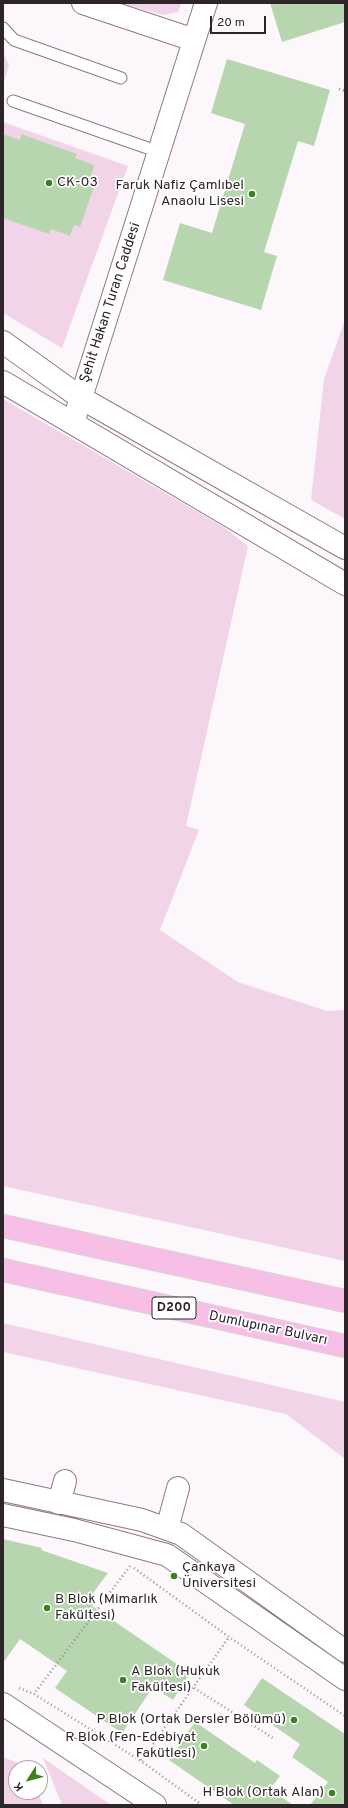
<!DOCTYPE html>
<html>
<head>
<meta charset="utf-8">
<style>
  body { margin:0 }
  #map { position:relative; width:348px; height:1808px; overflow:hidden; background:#fcf7fa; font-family:Overpass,sans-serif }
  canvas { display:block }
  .frame { position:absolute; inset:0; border:4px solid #2e242a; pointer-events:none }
  .north { position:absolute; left:8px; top:1760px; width:40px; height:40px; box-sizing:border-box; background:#fff; border:1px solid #aba7aa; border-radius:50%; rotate:234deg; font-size:11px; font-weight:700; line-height:16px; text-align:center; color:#2e242a }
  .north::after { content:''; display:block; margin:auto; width:14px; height:18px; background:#3c8022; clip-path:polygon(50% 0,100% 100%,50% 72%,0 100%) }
  .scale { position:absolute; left:210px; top:16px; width:56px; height:18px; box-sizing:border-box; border:2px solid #2e242a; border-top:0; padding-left:5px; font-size:12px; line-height:14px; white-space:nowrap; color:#2e242a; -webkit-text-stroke:3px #fff; paint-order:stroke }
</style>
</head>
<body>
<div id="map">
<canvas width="348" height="1808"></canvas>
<div class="frame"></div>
<div class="north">K</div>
<div class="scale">20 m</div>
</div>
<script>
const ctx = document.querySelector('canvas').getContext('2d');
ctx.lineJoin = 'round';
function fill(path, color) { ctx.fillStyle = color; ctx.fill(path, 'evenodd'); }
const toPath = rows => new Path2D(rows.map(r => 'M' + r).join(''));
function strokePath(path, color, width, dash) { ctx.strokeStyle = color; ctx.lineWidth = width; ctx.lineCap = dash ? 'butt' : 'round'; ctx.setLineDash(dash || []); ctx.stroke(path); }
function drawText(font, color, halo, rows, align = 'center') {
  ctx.font = font + ' Overpass,sans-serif'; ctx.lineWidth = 3.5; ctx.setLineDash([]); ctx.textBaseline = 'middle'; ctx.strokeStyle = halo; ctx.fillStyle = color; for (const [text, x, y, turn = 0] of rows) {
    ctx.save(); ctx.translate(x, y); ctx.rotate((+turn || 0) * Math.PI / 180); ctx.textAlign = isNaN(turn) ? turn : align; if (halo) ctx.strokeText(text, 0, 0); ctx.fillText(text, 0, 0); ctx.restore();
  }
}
const green = toPath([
  [121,3,182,3,178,12,163,15],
  [3,51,9,66,3,84],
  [3,122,128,166,62,348,3,313],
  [345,320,345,519,311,500,324,379],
  [3,399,222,526,248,546,186,826,199,830,160,930,238,982,327,1011,345,1010,345,1261,3,1186],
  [3,1323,345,1402,345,1459,286,1414,3,1352],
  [3,1757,28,1767,16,1768,16,1792,38,1792,43,1805,3,1805],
  [43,1758,111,1805,62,1805]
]);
const building = toPath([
  [270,3,345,3,345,22,282,42],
  [227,59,330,90,314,146,298,141,264,252,277,256,261,310,163,280,180,223,212,233,245,124,211,113],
  [3,134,20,140,21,134,77,154,75,158,94,165,91,176,97,178,80,227,74,225,70,236,51,229,49,234,3,218],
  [3,1539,42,1548,41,1550,108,1573,90,1597,96,1601,92,1606,190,1673,173,1700,153,1687,122,1733,55,1688,67,1671,20,1639,3,1663],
  [262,1678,345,1734,345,1805,310,1805,328,1782,292,1757,300,1744,244,1705],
  [195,1722,255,1763,257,1760,280,1776,270,1789,293,1805,234,1805,169,1760]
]);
const path = toPath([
  [339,89,345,91],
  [130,1566,34,1694,141,1761],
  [134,1568,229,1637,345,1716],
  [19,1688,34,1694],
  [194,1688,273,1738],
  [202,1805,141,1761,229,1637]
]);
const service = toPath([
  [3,28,14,40,121,78],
  [13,101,159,152]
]);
const minor = toPath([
  [83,3,194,40],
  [73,423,206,3],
  [3,1490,142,1520,181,1534,345,1651],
  [59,1503,65,1481],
  [3,1515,74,1530,167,1555,345,1679],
  [167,1529,178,1488],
  [3,1704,155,1805]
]);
const tertiary = toPath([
  [3,342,81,398,345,548],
  [3,382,345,584]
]);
const trunk = toPath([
  [3,1226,345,1301],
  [3,1270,345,1346]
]);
const markers = [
  [49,183,4,"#3c8022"],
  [252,194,4,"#3c8022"],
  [174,1576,4,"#3c8022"],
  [47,1608,4,"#3c8022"],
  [123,1680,4,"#3c8022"],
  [294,1720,4,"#3c8022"],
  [204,1746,4,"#3c8022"],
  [332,1793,4,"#3c8022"]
];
const shields = [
  [174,1308,44]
];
const shieldNames = [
  ["D200",174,1308]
];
const poiNames = [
  ["CK-03",57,183],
  ["Faruk Nafiz Çamlıbel",244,186,"right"],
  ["Anaolu Lisesi",244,202,"right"],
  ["Çankaya",182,1568],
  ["Üniversitesi",182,1584],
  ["B Blok (Mimarlık",55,1600],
  ["Fakültesi)",55,1616],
  ["A Blok (Hukuk",131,1672],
  ["Fakültesi)",131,1688],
  ["P Blok (Ortak Dersler Bölümü)",286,1720,"right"],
  ["R Blok (Fen-Edebiyat",196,1738,"right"],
  ["Fakütlesi)",196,1754,"right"],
  ["H Blok (Ortak Alan)",324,1793,"right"]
];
const streetNames = [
  ["Şehit Hakan Turan Caddesi",111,303,-72],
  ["Dumlupınar Bulvarı",268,1329,12]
];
fill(green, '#f2d4e8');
fill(building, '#b7d5ae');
strokePath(service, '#8f7887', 13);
strokePath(minor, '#8f7887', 24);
strokePath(tertiary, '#8f7887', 24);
strokePath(trunk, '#d5d3d4', 24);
strokePath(path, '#978f94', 2.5, [1, 3]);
strokePath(service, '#fff', 11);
strokePath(minor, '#fff', 22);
strokePath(tertiary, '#fff', 22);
strokePath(trunk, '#f7bfe6', 22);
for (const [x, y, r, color] of markers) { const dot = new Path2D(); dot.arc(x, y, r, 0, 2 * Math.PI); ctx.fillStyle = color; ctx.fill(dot); strokePath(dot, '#fff', 1.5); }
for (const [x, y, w] of shields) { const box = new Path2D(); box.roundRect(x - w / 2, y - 11, w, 22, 3); ctx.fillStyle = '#fff'; ctx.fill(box); strokePath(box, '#2e242a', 1); }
drawText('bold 13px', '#2e242a', null, shieldNames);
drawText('14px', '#2e242a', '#fff', poiNames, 'left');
drawText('14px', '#2e242a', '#fff', streetNames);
</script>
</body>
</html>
